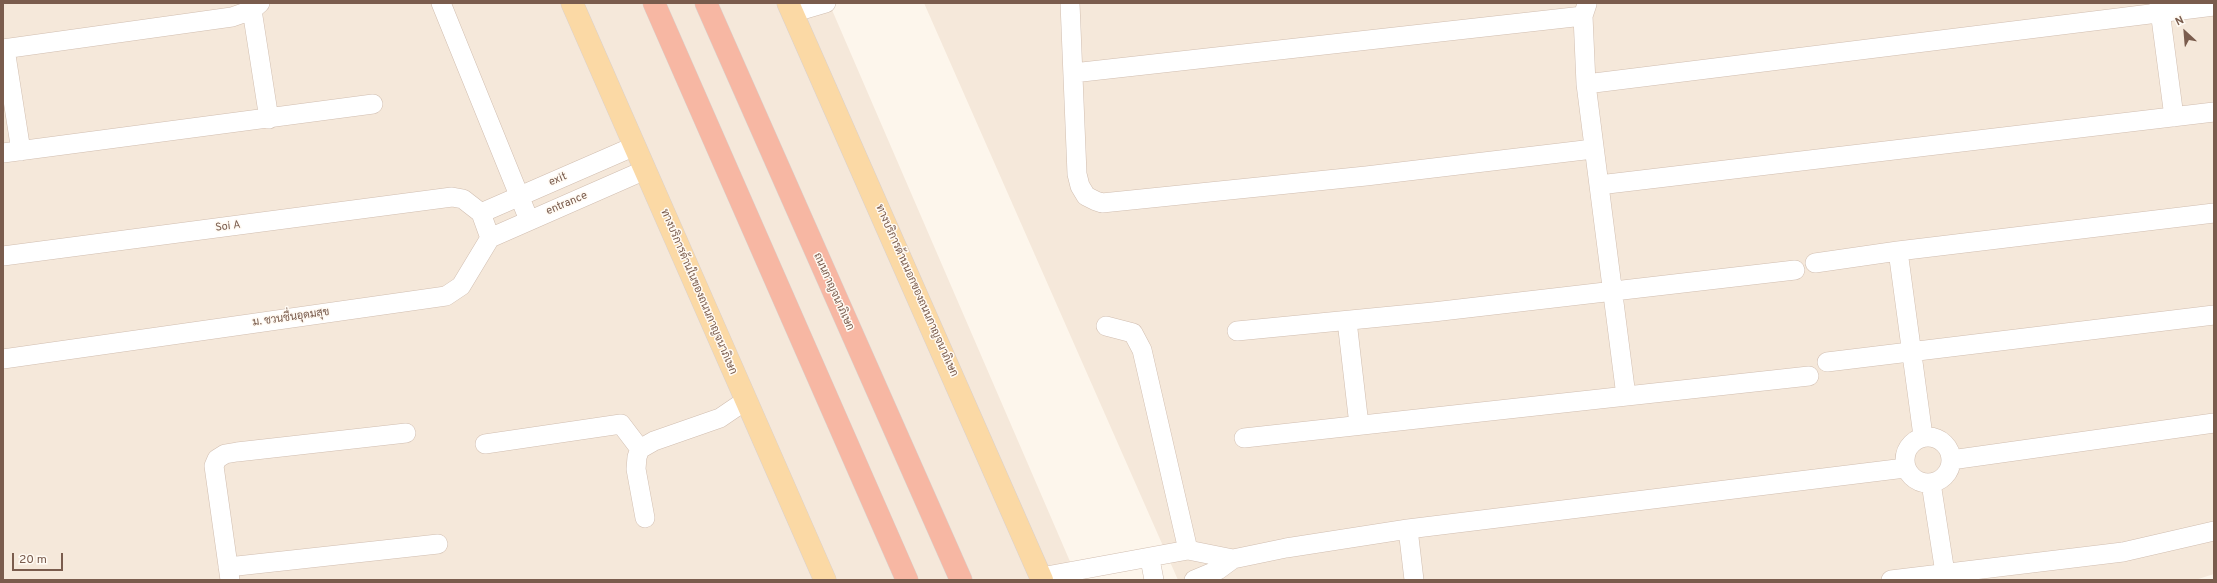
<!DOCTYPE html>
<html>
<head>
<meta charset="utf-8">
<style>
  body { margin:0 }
  #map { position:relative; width:2217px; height:583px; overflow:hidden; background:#fdf6ec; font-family:Overpass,sans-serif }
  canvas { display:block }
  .frame { position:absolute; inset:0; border:4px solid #7a5c4d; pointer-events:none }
  .north { position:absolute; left:2165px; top:12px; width:40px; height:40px; -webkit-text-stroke:3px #fffaf3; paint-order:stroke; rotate:334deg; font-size:11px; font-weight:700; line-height:16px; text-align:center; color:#7a5c4d }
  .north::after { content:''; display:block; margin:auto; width:14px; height:18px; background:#7a5c4d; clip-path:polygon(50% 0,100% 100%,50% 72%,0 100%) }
  .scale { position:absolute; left:12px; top:553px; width:51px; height:18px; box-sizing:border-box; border:2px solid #7a5c4d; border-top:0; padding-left:5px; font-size:12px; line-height:14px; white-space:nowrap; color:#7a5c4d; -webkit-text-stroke:3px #fffaf3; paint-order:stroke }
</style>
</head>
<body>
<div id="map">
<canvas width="2217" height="583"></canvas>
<div class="frame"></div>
<div class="north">N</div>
<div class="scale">20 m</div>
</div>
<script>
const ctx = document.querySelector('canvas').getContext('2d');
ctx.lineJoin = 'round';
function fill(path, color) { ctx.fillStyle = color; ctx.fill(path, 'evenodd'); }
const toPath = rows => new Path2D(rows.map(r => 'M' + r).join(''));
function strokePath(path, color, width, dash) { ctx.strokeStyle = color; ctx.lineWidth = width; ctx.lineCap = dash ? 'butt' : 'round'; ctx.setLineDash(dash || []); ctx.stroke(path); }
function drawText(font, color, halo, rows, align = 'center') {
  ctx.font = font + ' Overpass,Sarabun,sans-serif'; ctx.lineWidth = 3; ctx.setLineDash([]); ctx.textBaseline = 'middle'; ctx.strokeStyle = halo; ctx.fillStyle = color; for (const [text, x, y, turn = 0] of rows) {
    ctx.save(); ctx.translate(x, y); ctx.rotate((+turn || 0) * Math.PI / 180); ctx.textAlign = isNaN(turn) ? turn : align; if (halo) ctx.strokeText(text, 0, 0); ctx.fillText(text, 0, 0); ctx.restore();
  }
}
const residential = toPath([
  [3,3,829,3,1078,580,3,580],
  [924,3,2214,3,2214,574,2195,580,1178,580]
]);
const minor = toPath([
  [441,3,529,220],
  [1070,3,1077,174,1080,186,1086,196,1096,201,1102,203,1366,176,1593,149],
  [2159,3,2174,117],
  [1587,4,1583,16,1586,84,1626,396],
  [252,10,269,119],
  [792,13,826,3],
  [3,49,232,17,252,10,260,3],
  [5,49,21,151],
  [1073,73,1583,16],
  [1586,84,2214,6],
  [3,153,373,104],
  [1599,185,2214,112],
  [481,213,635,146],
  [490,238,645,170],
  [1898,251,1923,436],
  [3,256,452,197,463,199,481,213,490,238,461,286,446,296,3,359],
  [1815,263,1898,251,2214,213],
  [1347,321,1359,425],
  [1106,326,1133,333,1142,350,1188,550],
  [1237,331,1433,312,1795,270],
  [1827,362,2214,315],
  '1905 460a23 23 0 1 1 46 0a23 23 0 1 1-46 0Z',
  [1244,438,1809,376],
  [485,444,621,424,640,449],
  [1951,460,2214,423],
  [1931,483,1945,573],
  [645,518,636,469,637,457,640,449,654,441,720,418,745,401],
  [1408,529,1414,580],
  [1150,559,1154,580],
  [228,567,438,544],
  [1041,577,1188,550,1233,559],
  [230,580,214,466,217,459,225,454,237,452,406,433],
  [1194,580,1218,570,1233,559,1286,548,1408,529,1905,468],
  [1891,580,2123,552,2214,531]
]);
const major = toPath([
  [572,3,825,580],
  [788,3,1042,580]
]);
const highway = toPath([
  [654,3,907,580],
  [706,3,961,580]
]);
const streetNames = [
  ["exit",558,180,-23],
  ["entrance",567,204,-23],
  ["Soi A",228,227,-7],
  ["ทางบริการด้านนอกของถนนกาญจนาภิเษก",916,291,66],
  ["ทางบริการด้านในของถนนกาญจนาภิเษก",698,292,67],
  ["ถนนกาญจนาภิเษก",833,292,66],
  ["ม. ชวนชื่นอุดมสุข",291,318,-8]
];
fill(residential, '#f5e8da');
strokePath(minor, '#d1beb0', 20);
strokePath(major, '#dad1cd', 23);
strokePath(highway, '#dad1cd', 23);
strokePath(minor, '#fff', 19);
strokePath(major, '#fbd9a5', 22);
strokePath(highway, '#f7b7a3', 22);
drawText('11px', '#7a5c4d', '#fffaf3', streetNames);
</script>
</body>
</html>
